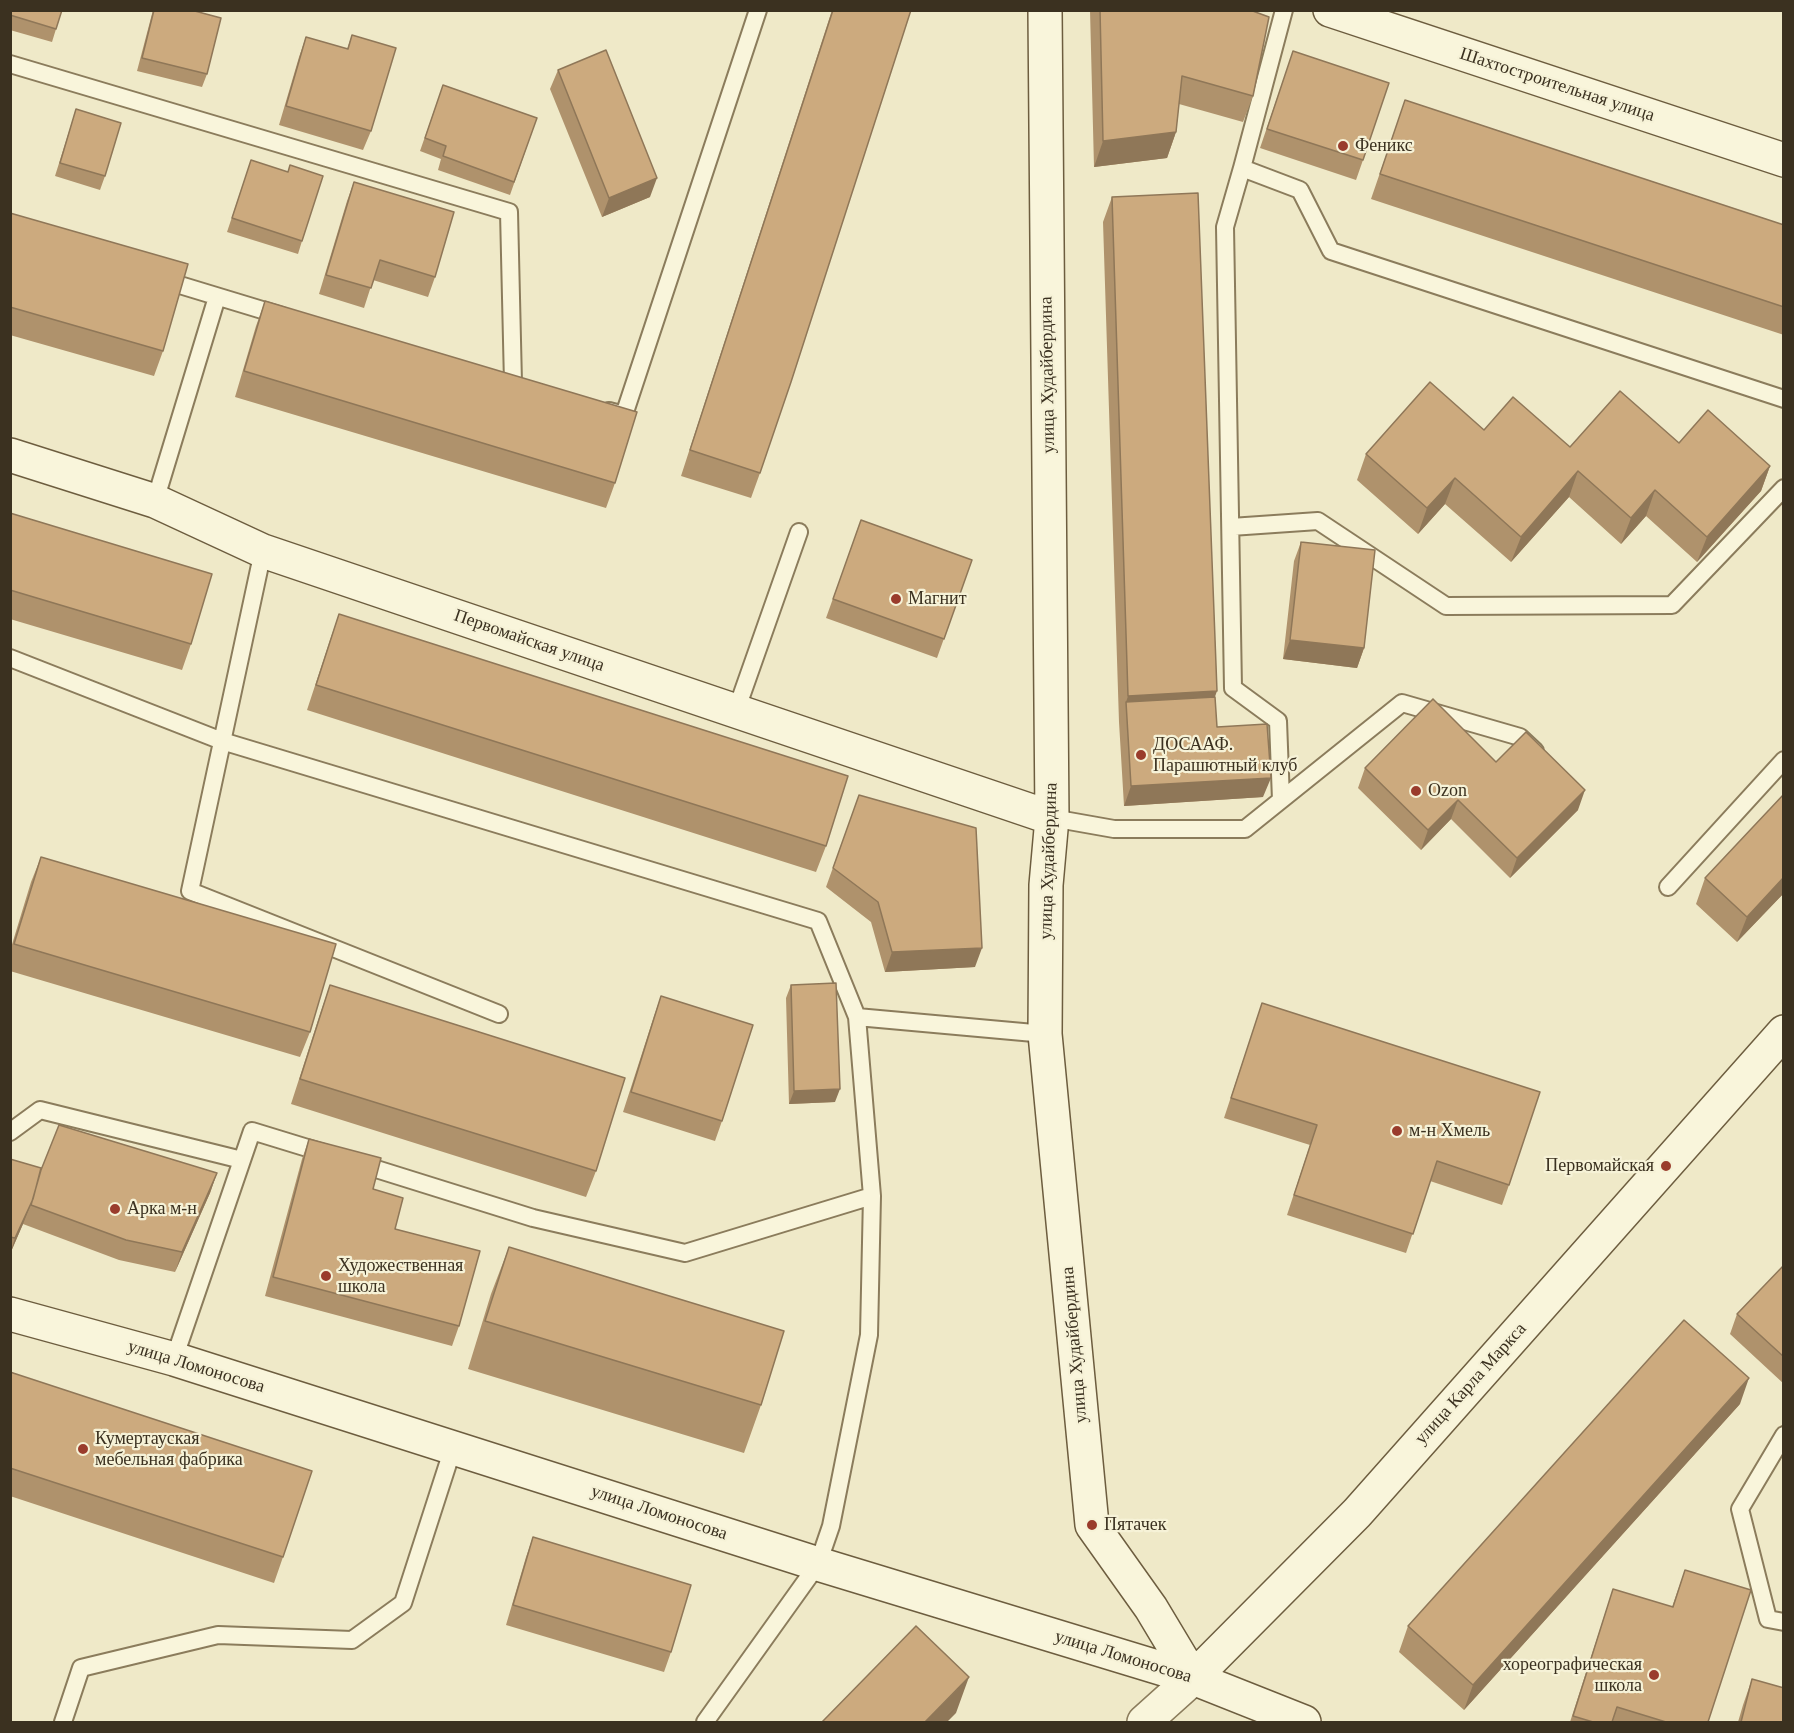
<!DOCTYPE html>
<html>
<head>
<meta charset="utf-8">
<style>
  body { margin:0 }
  #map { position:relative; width:1794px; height:1733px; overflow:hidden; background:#efe9c8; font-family:"Times New Roman",serif }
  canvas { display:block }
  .frame { position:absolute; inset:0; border:12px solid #3b3120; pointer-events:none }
</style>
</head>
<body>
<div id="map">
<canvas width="1794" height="1733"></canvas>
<div class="frame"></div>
</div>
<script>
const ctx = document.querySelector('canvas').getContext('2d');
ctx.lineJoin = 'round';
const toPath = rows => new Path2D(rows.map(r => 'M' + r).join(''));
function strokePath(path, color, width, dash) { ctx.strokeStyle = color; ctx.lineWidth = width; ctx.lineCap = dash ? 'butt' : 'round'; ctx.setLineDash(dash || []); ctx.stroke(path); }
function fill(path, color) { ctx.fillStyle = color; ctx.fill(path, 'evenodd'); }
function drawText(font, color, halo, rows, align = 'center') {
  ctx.font = font + ' "Times New Roman",serif'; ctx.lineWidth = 4.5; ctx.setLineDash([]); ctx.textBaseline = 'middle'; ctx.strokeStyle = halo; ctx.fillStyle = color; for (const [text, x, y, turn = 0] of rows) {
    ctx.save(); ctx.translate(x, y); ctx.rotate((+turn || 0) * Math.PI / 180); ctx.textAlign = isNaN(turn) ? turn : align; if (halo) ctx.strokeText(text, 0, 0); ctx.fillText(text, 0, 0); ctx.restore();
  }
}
const lane = toPath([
  [1284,10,1242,168,1300,190,1331,251,1784,399],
  [10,64,509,212,513,383],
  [1242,168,1225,227,1233,688,1278,721,1281,800],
  [160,279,282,316],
  [609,411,624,415,758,10],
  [155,501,217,297],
  [1231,527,1318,521,1446,606,1672,605,1784,488],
  [263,551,190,891,499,1014],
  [10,658,222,741,818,921,857,1017,1045,1034],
  [736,711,799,532],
  [1052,818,1114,829,1245,829,1402,703,1520,737,1535,751],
  [1668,887,1784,760],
  [10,1132,40,1110,242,1160],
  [357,1163,533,1218,685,1253,872,1196,857,1017],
  [174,1359,252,1131,327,1154],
  [1784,1435,1740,1509,1768,1619,1784,1622],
  [63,1722,81,1668,218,1635,352,1640,403,1603,453,1448],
  [705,1722,818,1564,831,1526,869,1335,872,1196]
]);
const street = toPath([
  [1144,1722,1193,1678]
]);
const secondary = toPath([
  [1045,10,1052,818,1046,885,1045,1034,1092,1525,1151,1608,1193,1678],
  [1330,10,1784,160],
  [10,455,155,501,263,551,1052,818],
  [10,1314,174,1359,818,1564,1193,1678,1304,1722],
  [1193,1678,1357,1513,1784,1032]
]);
const wall = toPath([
  [10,10,56,29,52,42,10,30],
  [153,10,191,10,207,74,202,87,137,71],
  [832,10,911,10,760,473,751,498,681,476],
  [1090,10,1250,10,1253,96,1243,122,1179,104,1176,132,1167,158,1094,167],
  [352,35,371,131,363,150,279,125,299,57,306,37,347,49],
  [1293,51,1363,160,1356,180,1260,148],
  [558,70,650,197,602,217,550,89],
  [443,85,537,118,510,195,438,170,441,159,420,151],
  [1405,100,1784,225,1784,335,1371,199],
  [76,109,105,176,100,190,55,176],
  [251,160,302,241,298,254,227,232],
  [354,182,435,277,428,297,373,280,364,308,319,294,347,201],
  [1112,197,1217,727,1263,797,1124,806,1119,722,1103,222],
  [10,213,163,351,154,376,10,335],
  [265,301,615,483,606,508,235,397,256,326],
  [1484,430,1570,447,1679,443,1770,466,1761,491,1697,562,1646,516,1621,544,1569,497,1511,562,1445,504,1418,534,1357,480,1366,454],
  [10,513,191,644,182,670,10,619],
  [861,520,972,560,937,658,826,618],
  [1301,542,1364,648,1357,668,1283,659,1294,561],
  [339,614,826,846,816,872,307,710,330,640],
  [1496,762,1578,810,1510,878,1451,819,1421,850,1358,788,1365,768],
  [1784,794,1784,893,1737,942,1696,904,1705,878],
  [859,795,975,967,885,972,871,922,826,887],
  [41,857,310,1032,300,1057,10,971,10,951,31,882],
  [330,985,596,1171,586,1197,291,1104,321,1011],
  [791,985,835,1102,789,1104,786,998],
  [661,996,722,1121,715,1141,623,1112,654,1016],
  [1262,1003,1509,1185,1502,1205,1430,1181,1406,1253,1287,1215,1310,1145,1224,1118],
  [309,1139,373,1189,395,1229,459,1326,452,1346,265,1296,302,1159],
  [10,1159,41,1168,217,1173,210,1193,175,1272,119,1260,23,1224,10,1254],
  [509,1247,761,1405,744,1453,468,1369,491,1294],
  [1784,1265,1784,1384,1730,1334,1737,1314],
  [10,1372,283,1557,274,1583,10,1496],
  [1740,1404,1464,1710,1399,1652,1408,1626],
  [533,1537,671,1652,664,1672,506,1625,526,1557],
  [1685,1570,1708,1722,1570,1722,1613,1589,1672,1607],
  [1752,1679,1784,1722,1738,1722,1743,1705]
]);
const shadedWall = toPath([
  [1176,132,1167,158,1094,167,1103,141],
  [657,178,650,197,602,217,609,198],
  [1770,466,1761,491,1697,562,1707,537],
  [1578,471,1569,497,1511,562,1521,537],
  [1455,478,1445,504,1418,534,1427,508],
  [1655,490,1646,516,1621,544,1631,518],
  [1290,640,1364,648,1357,668,1283,659],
  [1217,691,1208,717,1126,702,1128,696],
  [1271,778,1263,797,1124,806,1131,786],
  [1585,790,1578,810,1510,878,1517,858],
  [1458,800,1451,819,1421,850,1428,830],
  [1784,877,1784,893,1737,942,1747,917],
  [982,948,975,967,885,972,892,952],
  [840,1089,835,1102,789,1104,794,1091],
  [217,1173,210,1193,175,1272,182,1252],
  [33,1199,23,1224,10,1254,15,1238],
  [1749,1378,1740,1404,1464,1710,1473,1685],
  [969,1677,956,1713,947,1722,925,1722]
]);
const building = toPath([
  [10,10,62,10,56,29,10,15,10,10],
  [154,10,191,10,221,18,207,74,142,58,154,10],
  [833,10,911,10,791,382,760,473,690,450,833,10],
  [1100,10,1250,10,1269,17,1253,96,1182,76,1176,132,1103,141,1100,10],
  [352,35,396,48,371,131,286,106,306,37,348,49,352,35],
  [606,50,657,178,609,198,558,70,606,50],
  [1293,51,1389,83,1363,160,1267,129,1293,51],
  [443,85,537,118,514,182,443,156,446,146,425,138,443,85],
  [1405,100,1784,225,1784,307,1380,174,1405,100],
  [76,109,121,123,105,176,60,163,76,109],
  [251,160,288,172,290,165,323,176,302,241,232,218,251,160],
  [354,182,454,212,435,277,380,260,371,288,326,275,354,182],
  [1198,193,1217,691,1128,696,1112,197,1198,193],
  [10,213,188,264,163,351,10,307,10,213],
  [265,301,637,412,615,483,244,371,265,301],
  [1430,382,1484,430,1513,397,1570,447,1620,391,1679,443,1708,410,1770,466,1707,537,1655,490,1631,518,1578,471,1521,537,1455,478,1427,508,1366,454,1430,382],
  [10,513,212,574,191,644,10,590,10,513],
  [861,520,972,560,944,639,833,599,861,520],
  [1301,542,1375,550,1364,648,1290,640,1301,542],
  [339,614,848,776,826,846,316,685,339,614],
  [1215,697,1217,727,1267,724,1271,778,1131,786,1126,702,1215,697],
  [1433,699,1496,762,1526,732,1585,790,1517,858,1458,800,1428,830,1365,768,1433,699],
  [1784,794,1784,877,1747,917,1705,878,1784,794],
  [859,795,976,828,982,948,892,952,878,902,833,868,859,795],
  [41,857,336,944,310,1032,14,944,41,857],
  [836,983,840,1089,794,1091,791,985,836,983],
  [330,985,625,1078,596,1171,300,1079,330,985],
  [661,996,753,1025,722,1121,631,1092,661,996],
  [1262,1003,1540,1092,1509,1185,1437,1161,1413,1234,1294,1195,1317,1125,1231,1098,1262,1003],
  [59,1125,217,1173,182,1252,126,1240,31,1205,41,1170,59,1125],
  [309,1139,381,1158,373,1189,403,1198,395,1229,480,1251,459,1326,273,1277,309,1139],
  [10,1159,41,1168,33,1199,15,1238,10,1237,10,1159],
  [509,1247,784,1331,761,1405,485,1321,509,1247],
  [1784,1265,1784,1357,1737,1314,1784,1265],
  [1684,1320,1749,1378,1473,1685,1408,1626,1684,1320],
  [10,1372,312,1471,283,1557,10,1468,10,1372],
  [533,1537,691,1585,671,1652,513,1605,533,1537],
  [1685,1570,1751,1590,1708,1722,1666,1722,1617,1707,1612,1722,1593,1722,1573,1716,1613,1589,1673,1607,1685,1570],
  [916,1626,969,1677,925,1722,822,1722,916,1626],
  [1752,1679,1784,1688,1784,1722,1741,1722,1752,1679]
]);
const markers = [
  [1343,146,6,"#9a3c2c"],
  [896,599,6,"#9a3c2c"],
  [1141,755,6,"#9a3c2c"],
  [1416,791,6,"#9a3c2c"],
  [1397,1131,6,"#9a3c2c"],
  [1666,1166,6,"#9a3c2c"],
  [115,1209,6,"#9a3c2c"],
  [326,1276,6,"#9a3c2c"],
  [83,1449,6,"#9a3c2c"],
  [1092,1525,6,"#9a3c2c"],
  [1654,1675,6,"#9a3c2c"]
];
const streetNames = [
  ["Шахтостроительная улица",1557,85,18],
  ["улица Худайбердина",1048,375,-91],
  ["Первомайская улица",529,641,19],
  ["улица Худайбердина",1049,861,-88],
  ["улица Худайбердина",1075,1345,-95],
  ["улица Ломоносова",196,1367,17],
  ["улица Карла Маркса",1471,1384,-48],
  ["улица Ломоносова",659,1513,18],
  ["улица Ломоносова",1123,1657,17]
];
const poiNames = [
  ["Феникс",1355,146],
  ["Магнит",908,599],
  ["ДОСААФ.",1153,745],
  ["Парашютный клуб",1153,766],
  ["Ozon",1428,791],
  ["м-н Хмель",1409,1131],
  ["Первомайская",1654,1166,"right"],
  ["Арка м-н",127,1209],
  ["Художественная",338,1266],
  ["школа",338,1287],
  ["Кумертауская",95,1439],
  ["мебельная фабрика",95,1460],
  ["Пятачек",1104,1525],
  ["хореографическая",1642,1665,"right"],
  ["школа",1642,1686,"right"]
];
strokePath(lane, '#8b7c5c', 20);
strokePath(street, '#8b7c5c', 36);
strokePath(secondary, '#6d5d3f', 36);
strokePath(lane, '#f9f5db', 16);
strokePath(street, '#f9f5db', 33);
strokePath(secondary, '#f9f5db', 33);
fill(wall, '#af926c');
fill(shadedWall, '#8f7758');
fill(building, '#ccaa7e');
strokePath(building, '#8f7758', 1.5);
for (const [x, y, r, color] of markers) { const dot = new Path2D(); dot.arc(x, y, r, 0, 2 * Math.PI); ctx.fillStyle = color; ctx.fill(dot); strokePath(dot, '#f6f2d7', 2); }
drawText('18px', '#3b3120', '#f6f2d7', streetNames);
drawText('18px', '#3b3120', '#f6f2d7', poiNames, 'left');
</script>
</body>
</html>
